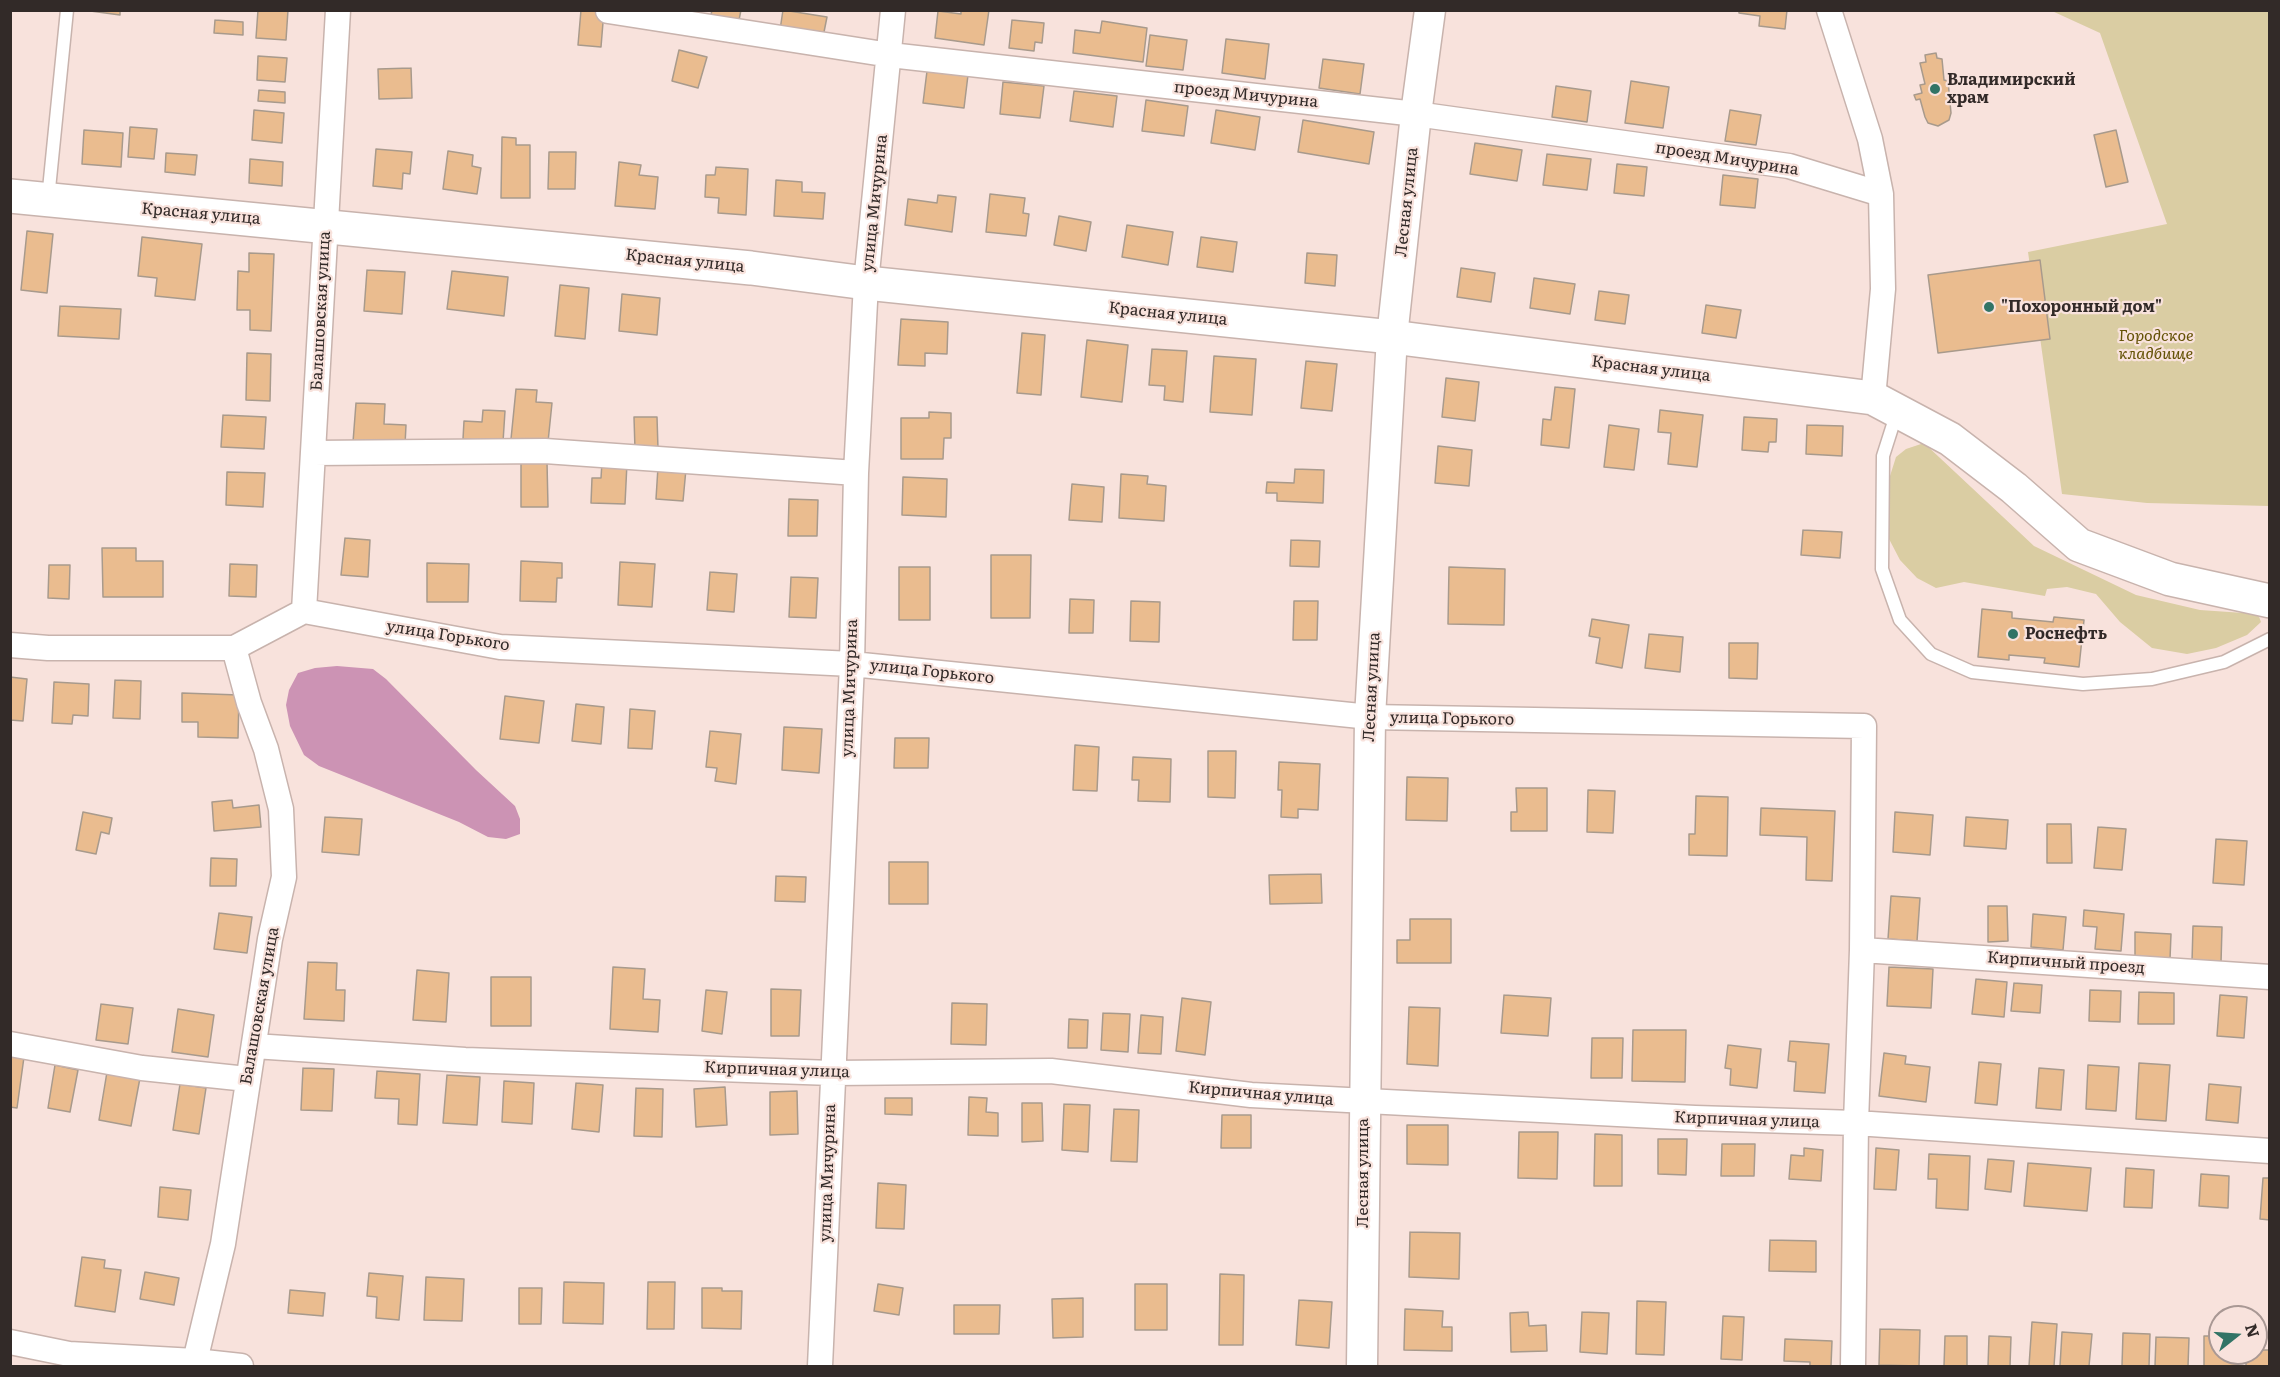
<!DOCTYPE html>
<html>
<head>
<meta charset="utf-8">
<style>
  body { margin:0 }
  #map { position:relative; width:2280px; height:1377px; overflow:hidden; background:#f8e2dc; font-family:Literata,serif }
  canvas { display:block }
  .frame { position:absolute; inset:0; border:12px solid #322a28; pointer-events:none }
  .north { position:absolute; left:2208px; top:1305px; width:60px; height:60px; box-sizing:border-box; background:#f8e2dc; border:2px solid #a99894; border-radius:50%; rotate:73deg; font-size:16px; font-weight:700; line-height:24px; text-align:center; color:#322a28 }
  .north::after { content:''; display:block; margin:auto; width:21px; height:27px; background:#327466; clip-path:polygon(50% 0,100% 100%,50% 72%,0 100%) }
</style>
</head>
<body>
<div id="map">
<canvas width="2280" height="1377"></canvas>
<div class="frame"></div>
<div class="north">N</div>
</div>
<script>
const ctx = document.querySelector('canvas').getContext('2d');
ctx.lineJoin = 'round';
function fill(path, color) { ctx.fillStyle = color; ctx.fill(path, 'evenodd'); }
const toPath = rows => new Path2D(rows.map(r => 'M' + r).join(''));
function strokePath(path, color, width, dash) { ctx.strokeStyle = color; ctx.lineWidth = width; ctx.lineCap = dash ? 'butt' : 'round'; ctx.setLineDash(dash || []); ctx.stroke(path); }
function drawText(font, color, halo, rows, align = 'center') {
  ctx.font = font + ' Literata,serif'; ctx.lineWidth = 4.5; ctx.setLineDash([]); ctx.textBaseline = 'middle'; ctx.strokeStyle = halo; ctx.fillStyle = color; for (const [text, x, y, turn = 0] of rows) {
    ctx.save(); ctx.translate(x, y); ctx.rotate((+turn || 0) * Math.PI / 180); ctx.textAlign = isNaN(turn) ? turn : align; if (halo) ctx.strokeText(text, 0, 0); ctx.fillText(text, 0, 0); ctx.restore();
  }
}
const green = toPath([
  [2052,11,2269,11,2269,506,2147,503,2062,494,2028,252,2167,224,2100,33],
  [1924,443,2034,546,2136,595,2200,610,2258,614,2261,622,2247,635,2216,648,2187,654,2152,648,2120,622,2096,594,2067,587,2047,589,2045,596,1964,582,1936,588,1917,578,1900,560,1888,537,1890,476,1896,457,1906,449]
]);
const water = toPath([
  [337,666,373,669,386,679,476,770,515,806,520,819,520,834,506,839,488,837,459,822,319,766,304,755,290,726,286,705,289,690,298,673,315,668]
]);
const building = toPath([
  [83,10,120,10,120,15,83,10],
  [258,10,288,10,286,40,256,38,258,10],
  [581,10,604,10,601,47,578,45,581,10],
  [712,10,741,10,739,20,711,15,712,10],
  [783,10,827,17,823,37,780,30,783,10],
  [961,10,989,10,984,45,935,38,938,11,961,14,961,10],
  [1739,10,1787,10,1785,29,1759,26,1760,16,1739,13,1739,10],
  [215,20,243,22,243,35,214,33,215,20],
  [1012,20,1044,23,1042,43,1035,42,1034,51,1009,48,1012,20],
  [1102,21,1147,28,1143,62,1073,53,1075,30,1100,33,1102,21],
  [1150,35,1187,40,1183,70,1146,66,1150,35],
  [1226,39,1269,44,1265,79,1222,73,1226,39],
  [679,50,707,57,698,88,672,81,679,50],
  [1936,53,1937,58,1942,59,1944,80,1948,81,1951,113,1949,120,1938,126,1928,123,1925,117,1920,99,1916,100,1914,95,1922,93,1920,85,1925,84,1920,63,1926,62,1925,55,1936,53],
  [258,56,287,58,285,82,257,80,258,56],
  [1323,59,1364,64,1360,94,1319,88,1323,59],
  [411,68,412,98,379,99,378,69,411,68],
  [927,71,968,75,964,108,923,103,927,71],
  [1631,81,1669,87,1663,128,1625,123,1631,81],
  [1003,82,1044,86,1040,118,1000,114,1003,82],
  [1556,86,1591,91,1587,122,1552,117,1556,86],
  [259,90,285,92,285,103,258,101,259,90],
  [1074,91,1117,96,1113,127,1070,121,1074,91],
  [1146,100,1188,106,1184,136,1142,131,1146,100],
  [254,110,284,113,282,143,252,140,254,110],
  [1216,110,1260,117,1255,150,1211,143,1216,110],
  [1730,110,1761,115,1756,145,1725,141,1730,110],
  [1303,120,1374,132,1369,164,1298,152,1303,120],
  [130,127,157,129,154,159,128,157,130,127],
  [84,130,123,133,121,167,82,164,84,130],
  [2116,130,2128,182,2106,187,2094,135,2116,130],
  [502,137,516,138,516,145,530,145,530,198,501,198,502,137],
  [1475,143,1522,150,1517,181,1470,174,1475,143],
  [376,149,412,152,410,174,403,173,402,189,373,186,376,149],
  [448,151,473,155,472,166,481,168,477,194,443,189,448,151],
  [549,152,576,152,575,189,548,189,549,152],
  [166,153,197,155,195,175,165,172,166,153],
  [1547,154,1591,159,1587,190,1543,185,1547,154],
  [250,159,283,162,282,186,249,183,250,159],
  [619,162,641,165,639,175,658,177,655,209,615,206,619,162],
  [1617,164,1647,167,1644,196,1614,193,1617,164],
  [716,167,748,169,746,215,718,213,719,198,705,197,706,175,715,175,716,167],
  [1723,175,1758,179,1755,208,1720,205,1723,175],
  [776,180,802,182,802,192,825,193,823,219,774,216,776,180],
  [990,194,1025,198,1023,213,1029,214,1026,236,986,232,990,194],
  [938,195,956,197,952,232,905,225,908,199,937,203,938,195],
  [1059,216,1091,222,1086,251,1054,245,1059,216],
  [1127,225,1173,232,1168,265,1122,257,1127,225],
  [27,231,53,234,47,293,21,290,27,231],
  [142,237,202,244,195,300,155,296,157,278,138,276,142,237],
  [1201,237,1237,242,1233,272,1197,267,1201,237],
  [249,253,274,254,271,331,250,330,250,310,237,310,238,271,249,272,249,253],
  [1307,253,1337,255,1335,286,1305,283,1307,253],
  [2040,260,2050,339,1938,353,1928,275,2040,260],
  [1461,268,1495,273,1491,302,1457,297,1461,268],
  [367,270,405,272,402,314,364,311,367,270],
  [452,271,508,277,504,316,447,309,452,271],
  [1534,278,1575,284,1570,314,1530,308,1534,278],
  [560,285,589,288,585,339,555,336,560,285],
  [1599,291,1629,295,1625,324,1595,320,1599,291],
  [622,294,660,298,657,335,619,331,622,294],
  [1706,305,1741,310,1736,338,1702,333,1706,305],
  [60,306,121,309,119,339,58,336,60,306],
  [901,319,948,322,947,354,925,353,925,366,898,365,901,319],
  [1022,333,1045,335,1041,395,1017,393,1022,333],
  [1087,340,1128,345,1122,402,1081,397,1087,340],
  [1152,349,1187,351,1183,402,1164,400,1165,386,1149,385,1152,349],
  [247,353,271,354,270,401,246,400,247,353],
  [1214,356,1256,359,1252,415,1210,412,1214,356],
  [1306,361,1337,364,1332,411,1301,408,1306,361],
  [1446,378,1479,382,1475,421,1442,417,1446,378],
  [1555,387,1575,389,1569,448,1541,445,1543,419,1551,420,1555,387],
  [516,389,537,390,536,402,552,403,548,442,511,439,516,389],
  [356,403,385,404,384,424,406,425,405,445,353,442,356,403],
  [483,410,505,411,503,442,463,439,464,421,482,422,483,410],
  [1660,410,1703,415,1697,467,1668,464,1671,433,1658,432,1660,410],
  [929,412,951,413,951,438,944,438,943,459,901,459,901,418,929,418,929,412],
  [223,415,266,417,264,449,221,447,223,415],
  [634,417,657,417,658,449,635,450,634,417],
  [1744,417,1777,419,1776,442,1769,442,1768,452,1742,450,1744,417],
  [1609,425,1639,429,1634,470,1604,467,1609,425],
  [1807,425,1843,426,1842,456,1806,454,1807,425],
  [1438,446,1472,450,1469,486,1435,483,1438,446],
  [547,462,548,507,521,507,521,463,547,462],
  [602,462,627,463,625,504,591,503,592,478,601,478,602,462],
  [658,467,686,469,683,501,656,499,658,467],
  [1295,469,1324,470,1323,503,1277,501,1277,493,1266,493,1267,482,1294,483,1295,469],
  [227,472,265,473,263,507,226,505,227,472],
  [1121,474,1148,476,1147,484,1166,486,1164,521,1119,518,1121,474],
  [903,477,947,479,946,517,902,515,903,477],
  [1072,484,1104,487,1102,522,1069,520,1072,484],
  [789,499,818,500,817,536,788,536,789,499],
  [1803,530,1842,532,1840,558,1801,555,1803,530],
  [345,538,370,540,368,577,341,575,345,538],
  [1291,540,1320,541,1319,567,1290,566,1291,540],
  [102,548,136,548,136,561,163,561,163,597,103,597,102,548],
  [991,555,1031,555,1030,618,991,618,991,555],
  [521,561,562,563,562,578,557,578,556,602,520,601,521,561],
  [620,562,655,564,652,607,618,605,620,562],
  [427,563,469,564,468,602,427,602,427,563],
  [230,564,257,565,256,597,229,596,230,564],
  [49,565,70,565,69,599,48,598,49,565],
  [899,567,930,567,930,620,899,620,899,567],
  [1449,567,1505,569,1504,625,1448,624,1449,567],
  [710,572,737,574,734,612,707,610,710,572],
  [791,577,818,578,816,618,789,617,791,577],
  [1070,599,1094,600,1093,633,1069,633,1070,599],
  [1131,601,1160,602,1159,642,1130,641,1131,601],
  [1294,601,1318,601,1317,640,1293,640,1294,601],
  [1982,609,2012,612,2012,618,2053,622,2054,617,2084,620,2079,667,2044,663,2045,658,2009,655,2009,660,1978,657,1982,609],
  [1592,619,1629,625,1622,668,1596,663,1600,638,1589,636,1592,619],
  [1649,634,1683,637,1680,672,1645,668,1649,634],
  [1729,643,1758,643,1757,679,1729,678,1729,643],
  [10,677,27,679,23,721,10,720,10,677],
  [115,680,141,681,140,719,113,718,115,680],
  [54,682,89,684,88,716,73,715,72,724,52,723,54,682],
  [182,693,239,695,238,738,198,737,198,722,182,722,182,693],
  [505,696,544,701,539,743,500,739,505,696],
  [576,704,604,707,601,744,572,741,576,704],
  [630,709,655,711,652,749,628,748,630,709],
  [784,727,822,729,819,773,782,770,784,727],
  [710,731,741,734,736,784,715,781,717,768,706,767,710,731],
  [895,738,929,738,928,768,894,768,895,738],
  [1075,745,1099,747,1097,791,1073,790,1075,745],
  [1208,751,1236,751,1235,798,1208,797,1208,751],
  [1133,757,1171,759,1170,802,1138,801,1139,780,1132,780,1133,757],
  [1279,762,1320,764,1318,810,1298,809,1298,818,1281,817,1282,790,1278,790,1279,762],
  [1407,777,1448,778,1447,821,1406,820,1407,777],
  [1516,788,1547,788,1547,831,1511,831,1511,812,1517,812,1516,788],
  [1588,790,1615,791,1613,833,1587,832,1588,790],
  [1696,796,1728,797,1727,856,1689,855,1689,834,1695,834,1696,796],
  [232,800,233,808,259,805,261,827,214,831,212,802,232,800],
  [1761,808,1835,811,1832,881,1806,880,1807,837,1760,835,1761,808],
  [83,812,112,818,109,834,101,832,96,854,76,850,83,812],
  [1895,812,1933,815,1930,855,1893,852,1895,812],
  [325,817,362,819,359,855,322,852,325,817],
  [1966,817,2008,820,2006,849,1964,846,1966,817],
  [2047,824,2071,824,2072,863,2047,863,2047,824],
  [2098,827,2126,829,2122,870,2094,868,2098,827],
  [2216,839,2247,841,2244,885,2213,883,2216,839],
  [211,858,237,859,236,886,210,886,211,858],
  [889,862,928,862,928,904,889,904,889,862],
  [1321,874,1322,903,1270,904,1269,875,1321,874],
  [776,876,806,877,805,902,775,901,776,876],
  [1891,896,1920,898,1917,941,1888,939,1891,896],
  [1988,906,2007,906,2008,941,1988,942,1988,906],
  [2084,910,2124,914,2121,951,2095,949,2097,927,2083,926,2084,910],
  [219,913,252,917,247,953,214,949,219,913],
  [2033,914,2066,917,2063,950,2031,947,2033,914],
  [1410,919,1451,919,1451,963,1397,963,1397,940,1410,940,1410,919],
  [2193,926,2222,927,2221,963,2192,962,2193,926],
  [2135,932,2171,934,2170,959,2135,958,2135,932],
  [308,962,337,963,336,990,345,990,344,1021,304,1019,308,962],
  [613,967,645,969,643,999,660,1000,658,1032,610,1029,613,967],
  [1889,967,1933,969,1931,1008,1887,1006,1889,967],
  [417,970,449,973,446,1022,413,1020,417,970],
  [491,977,531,977,531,1026,491,1026,491,977],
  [1976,979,2007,982,2004,1017,1972,1014,1976,979],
  [2014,983,2042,985,2040,1013,2011,1011,2014,983],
  [771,989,801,990,799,1036,771,1036,771,989],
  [706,990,727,992,722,1034,702,1031,706,990],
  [2090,990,2121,991,2120,1022,2089,1021,2090,990],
  [2139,992,2174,993,2174,1024,2138,1024,2139,992],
  [1504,995,1551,998,1548,1036,1501,1033,1504,995],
  [2220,995,2247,997,2244,1038,2217,1036,2220,995],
  [1182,998,1211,1002,1205,1055,1176,1051,1182,998],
  [952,1003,987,1004,986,1045,951,1044,952,1003],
  [101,1004,133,1008,128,1044,96,1040,101,1004],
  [1409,1007,1440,1008,1438,1066,1407,1064,1409,1007],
  [178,1009,214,1015,208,1057,172,1052,178,1009],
  [1103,1013,1130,1014,1128,1052,1101,1050,1103,1013],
  [1141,1015,1163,1017,1161,1054,1138,1053,1141,1015],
  [1069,1019,1088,1020,1087,1048,1068,1048,1069,1019],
  [1633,1030,1686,1030,1685,1082,1632,1081,1633,1030],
  [1592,1038,1623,1038,1622,1078,1591,1078,1592,1038],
  [1790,1041,1829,1044,1825,1093,1794,1091,1796,1062,1788,1061,1790,1041],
  [1728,1045,1761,1049,1757,1088,1730,1085,1731,1069,1725,1068,1728,1045],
  [1884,1053,1906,1056,1905,1064,1930,1067,1926,1102,1879,1096,1884,1053],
  [10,1055,24,1057,17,1108,10,1107,10,1055],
  [1979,1062,2001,1064,1997,1105,1975,1103,1979,1062],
  [2139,1063,2170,1065,2166,1121,2136,1119,2139,1063],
  [55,1065,78,1070,70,1112,48,1108,55,1065],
  [2088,1065,2119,1067,2116,1111,2086,1109,2088,1065],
  [303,1068,334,1069,332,1111,301,1110,303,1068],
  [2039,1068,2064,1070,2061,1110,2036,1108,2039,1068],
  [377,1071,420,1074,417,1125,398,1124,399,1099,375,1098,377,1071],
  [107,1072,140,1078,131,1126,99,1120,107,1072],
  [447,1075,480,1077,477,1125,443,1123,447,1075],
  [504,1081,534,1083,532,1124,502,1122,504,1081],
  [576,1083,603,1085,599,1132,572,1129,576,1083],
  [180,1084,206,1088,199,1134,173,1130,180,1084],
  [2209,1084,2241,1087,2238,1123,2206,1120,2209,1084],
  [725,1087,727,1125,696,1127,694,1089,725,1087],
  [636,1088,663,1089,662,1137,634,1136,636,1088],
  [797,1091,798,1134,770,1135,770,1092,797,1091],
  [969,1097,987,1098,986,1112,998,1113,998,1136,968,1135,969,1097],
  [885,1098,912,1098,912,1115,885,1114,885,1098],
  [1022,1103,1042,1103,1043,1141,1022,1142,1022,1103],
  [1064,1104,1090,1105,1088,1152,1062,1150,1064,1104],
  [1114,1109,1139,1110,1137,1162,1111,1161,1114,1109],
  [1222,1115,1251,1115,1251,1148,1221,1148,1222,1115],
  [1407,1125,1448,1125,1448,1165,1407,1164,1407,1125],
  [1519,1132,1558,1132,1557,1179,1518,1178,1519,1132],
  [1595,1134,1622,1135,1622,1186,1594,1186,1595,1134],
  [1658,1139,1687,1139,1686,1175,1658,1174,1658,1139],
  [1722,1144,1755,1144,1754,1176,1721,1176,1722,1144],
  [1804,1148,1823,1150,1821,1181,1789,1179,1791,1155,1804,1156,1804,1148],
  [1876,1148,1899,1150,1896,1190,1874,1189,1876,1148],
  [1929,1154,1970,1156,1968,1210,1936,1208,1937,1179,1928,1179,1929,1154],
  [1988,1159,2014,1161,2011,1192,1985,1189,1988,1159],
  [2028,1163,2091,1168,2087,1211,2024,1206,2028,1163],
  [2126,1168,2154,1170,2152,1208,2124,1207,2126,1168],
  [2201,1174,2229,1176,2228,1208,2199,1206,2201,1174],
  [2263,1178,2270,1178,2270,1220,2260,1219,2263,1178],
  [878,1183,906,1185,904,1229,876,1228,878,1183],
  [160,1187,191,1190,188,1220,158,1217,160,1187],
  [1410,1232,1460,1233,1459,1279,1409,1277,1410,1232],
  [1770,1240,1816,1241,1816,1272,1769,1271,1770,1240],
  [82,1257,105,1260,104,1268,121,1270,115,1312,75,1306,82,1257],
  [145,1272,179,1278,174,1305,140,1299,145,1272],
  [369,1273,403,1276,399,1320,376,1318,377,1297,367,1296,369,1273],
  [1220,1274,1244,1275,1243,1345,1219,1345,1220,1274],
  [426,1277,464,1279,462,1321,424,1320,426,1277],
  [564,1282,604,1283,603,1324,563,1323,564,1282],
  [648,1282,675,1282,674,1329,647,1329,648,1282],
  [878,1284,903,1288,899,1315,874,1311,878,1284],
  [1135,1284,1167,1284,1167,1330,1135,1330,1135,1284],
  [519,1288,542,1288,541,1324,519,1324,519,1288],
  [702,1288,722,1288,722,1291,742,1291,741,1329,702,1328,702,1288],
  [290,1290,325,1293,323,1316,288,1313,290,1290],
  [1083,1298,1083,1337,1053,1338,1052,1299,1083,1298],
  [1299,1300,1332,1302,1329,1348,1296,1345,1299,1300],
  [1637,1301,1666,1302,1664,1355,1636,1354,1637,1301],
  [954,1305,1000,1305,999,1334,954,1334,954,1305],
  [1405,1309,1443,1311,1442,1327,1452,1327,1452,1351,1404,1350,1405,1309],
  [1528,1312,1529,1326,1546,1325,1547,1351,1511,1352,1510,1313,1528,1312],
  [1582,1312,1609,1313,1607,1354,1580,1352,1582,1312],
  [1723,1316,1744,1317,1742,1360,1721,1359,1723,1316],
  [2032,1322,2057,1324,2054,1366,2029,1366,2032,1322],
  [1880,1329,1920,1330,1919,1366,1879,1365,1880,1329],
  [2062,1332,2092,1334,2089,1366,2060,1366,2062,1332],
  [2123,1333,2150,1334,2149,1366,2122,1366,2123,1333],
  [1945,1336,1967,1336,1967,1366,1944,1366,1945,1336],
  [1989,1336,2011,1337,2010,1366,1988,1366,1989,1336],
  [2204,1336,2219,1336,2220,1353,2238,1353,2238,1366,2204,1366,2204,1336],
  [2156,1337,2189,1338,2188,1366,2155,1366,2156,1337],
  [1785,1339,1832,1341,1831,1366,1810,1366,1810,1362,1784,1361,1785,1339],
  [2256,1350,2270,1350,2270,1366,2246,1366,2246,1353,2256,1353,2256,1350]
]);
const service = toPath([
  [48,199,67,10],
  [1897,412,1883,456,1882,569,1900,620,1931,654,1972,672,2083,684,2152,679,2224,662,2270,639]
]);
const minor = toPath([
  [1829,10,1870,139,1881,194,1883,289,1873,398],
  [608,11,890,55,1416,114,1789,166,1881,194],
  [313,453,545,451,856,473],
  [304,611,338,10],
  [10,645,48,648,234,648,304,611,500,647,852,664,1370,717,1864,726,1862,950,1856,1123,1853,1366],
  [1862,950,2270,977],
  [10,1044,142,1068,247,1079],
  [254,1046,465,1060,832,1073,1051,1071,1251,1095,1695,1118,1856,1123,2270,1151],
  [10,1342,69,1354,195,1361,241,1366],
  [195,1366,195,1361,223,1244,270,939,284,877,281,809,266,749,249,703,234,648],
  [820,1366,852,664,856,473,866,283,893,10]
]);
const tertiary = toPath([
  [1362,1366,1370,717,1392,337,1416,114,1430,10]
]);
const secondary = toPath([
  [10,196,751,268,866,283,1392,337,1873,398,1950,439,2014,488,2079,545,2170,579,2270,601]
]);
const markers = [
  [1935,89,6,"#327466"],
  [1989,307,6,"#327466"],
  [2013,634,6,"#327466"]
];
const poiNames = [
  ["Владимирский",1947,80],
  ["храм",1947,98],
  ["\"Похоронный дом\"",2001,307],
  ["Роснефть",2025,634]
];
const streetNames = [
  ["проезд Мичурина",1246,95,6],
  ["проезд Мичурина",1727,159,9],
  ["Лесная улица",1407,202,-84],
  ["улица Мичурина",875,203,-84],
  ["Красная улица",201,214,5],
  ["Красная улица",685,261,6],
  ["Балашовская улица",321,311,-87],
  ["Красная улица",1168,314,6],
  ["Красная улица",1651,369,7],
  ["улица Горького",448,636,9],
  ["улица Горького",932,672,6],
  ["Лесная улица",1372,687,-87],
  ["улица Мичурина",850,688,-88],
  ["улица Горького",1452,719,1],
  ["Кирпичный проезд",2066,963,4],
  ["Балашовская улица",260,1006,-80],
  ["Кирпичная улица",777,1070,2],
  ["Кирпичная улица",1261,1094,5],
  ["Кирпичная улица",1747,1120,2],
  ["улица Мичурина",828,1173,-88],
  ["Лесная улица",1363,1173,-90]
];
const parkNames = [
  ["Городское",2156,336],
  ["кладбище",2156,354]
];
fill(green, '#dacda3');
fill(water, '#cc93b4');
fill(building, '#eabc8f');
strokePath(building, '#a89a8c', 1.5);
strokePath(service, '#c8b3ad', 15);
strokePath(minor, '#c8b3ad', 27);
strokePath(tertiary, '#c8b3ad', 33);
strokePath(secondary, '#c8b3ad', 36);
strokePath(service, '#fff', 12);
strokePath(minor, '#fff', 24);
strokePath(tertiary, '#fff', 30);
strokePath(secondary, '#fff', 33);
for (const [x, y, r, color] of markers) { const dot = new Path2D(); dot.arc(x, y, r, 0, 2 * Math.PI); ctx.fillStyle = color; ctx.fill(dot); strokePath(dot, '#f8e2dc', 2); }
drawText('bold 16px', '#322a28', '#f8e2dc', poiNames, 'left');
drawText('16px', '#322a28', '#f8e2dc', streetNames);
drawText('italic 16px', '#645206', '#f8e2dc', parkNames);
</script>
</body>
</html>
